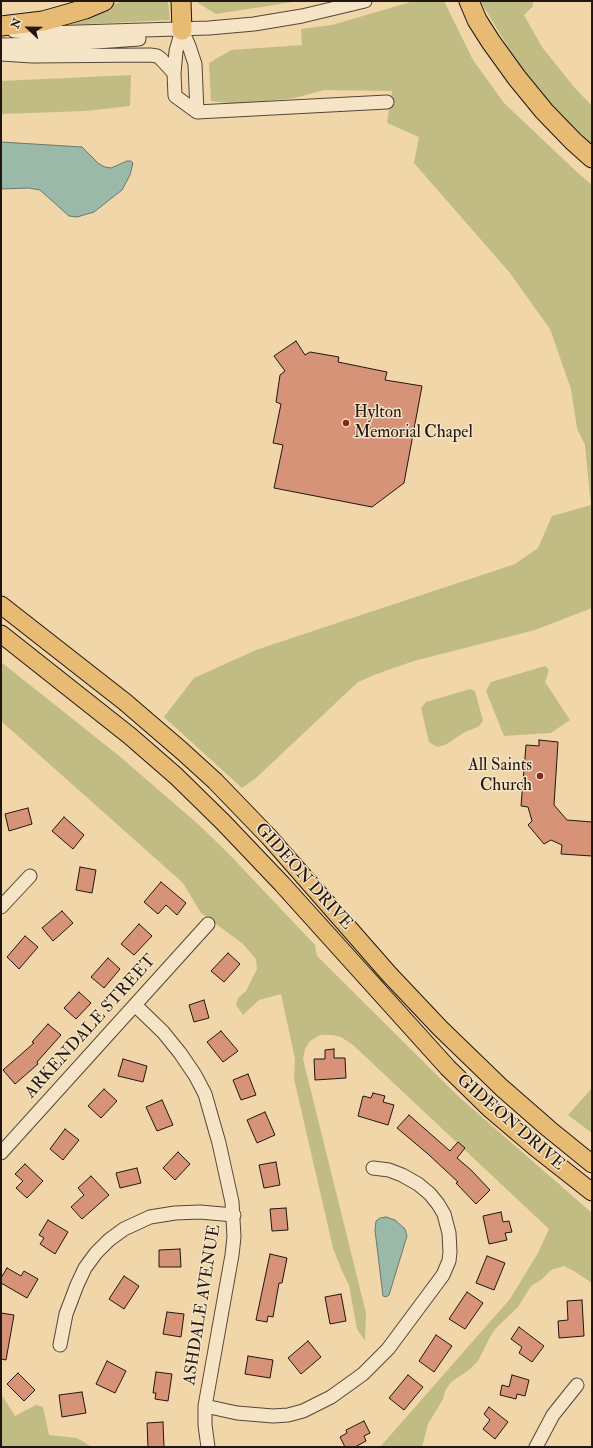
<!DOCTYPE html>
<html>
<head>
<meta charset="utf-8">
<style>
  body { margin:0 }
  #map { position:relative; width:593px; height:1448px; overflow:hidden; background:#f0d6a8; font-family:"IM FELL Double Pica",serif }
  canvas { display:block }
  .frame { position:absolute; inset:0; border:2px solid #221612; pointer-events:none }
  .north { position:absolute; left:8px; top:8px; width:40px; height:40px; -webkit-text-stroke:3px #f5e4c6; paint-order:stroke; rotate:292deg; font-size:11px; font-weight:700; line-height:16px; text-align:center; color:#221612 }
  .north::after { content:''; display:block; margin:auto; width:14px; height:18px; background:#221612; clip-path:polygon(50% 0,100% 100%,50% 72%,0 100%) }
</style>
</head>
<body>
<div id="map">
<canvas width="593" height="1448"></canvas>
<div class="frame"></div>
<div class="north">N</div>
</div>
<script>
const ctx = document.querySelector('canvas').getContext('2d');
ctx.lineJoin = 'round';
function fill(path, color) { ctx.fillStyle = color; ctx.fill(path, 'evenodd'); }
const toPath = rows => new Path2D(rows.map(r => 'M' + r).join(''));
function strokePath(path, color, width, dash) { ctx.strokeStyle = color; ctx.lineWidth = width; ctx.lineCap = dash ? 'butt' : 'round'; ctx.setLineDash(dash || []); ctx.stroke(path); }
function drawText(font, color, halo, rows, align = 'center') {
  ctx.font = font + ' "IM FELL Double Pica",serif'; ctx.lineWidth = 3; ctx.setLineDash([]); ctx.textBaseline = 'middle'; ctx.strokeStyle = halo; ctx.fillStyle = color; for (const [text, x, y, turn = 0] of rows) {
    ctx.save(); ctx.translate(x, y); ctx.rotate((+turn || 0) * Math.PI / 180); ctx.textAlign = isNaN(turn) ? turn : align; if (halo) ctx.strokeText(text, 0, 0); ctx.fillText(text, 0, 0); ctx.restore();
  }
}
const green = toPath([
  [122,1,168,1,170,20,67,25],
  [198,1,299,1,216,14,198,3],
  [414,1,444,1,473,60,504,103,579,174,592,185,592,608,535,630,414,661,374,675,358,682,256,778,242,788,164,717,194,678,256,650,515,564,538,548,552,516,591,505,585,445,577,428,571,389,550,329,510,273,414,163,419,137,387,123,392,91,324,90,295,98,238,104,211,101,209,63,231,50,302,45,301,29,332,25],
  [480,1,533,1,533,6,524,15,542,47,574,87,592,106,592,145,564,118,539,90,518,63],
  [131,75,130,106,85,111,1,114,1,81],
  [1,662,118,755,198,824,227,852,315,945,317,956,459,1097,592,1213,592,1283,574,1271,564,1266,551,1270,541,1280,531,1286,518,1307,495,1329,489,1339,478,1361,469,1370,451,1382,445,1391,443,1399,428,1424,422,1447,380,1447,510,1299,538,1253,549,1229,353,1045,341,1037,332,1035,320,1035,310,1041,305,1049,303,1059,366,1313,365,1341,357,1329,349,1285,342,1271,333,1248,294,1079,295,1059,281,994,259,1000,243,1015,236,1005,238,998,246,991,257,969,256,959,243,944,201,913,183,883,1,721],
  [545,666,549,670,545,682,570,720,551,733,504,736,486,691,491,682],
  [470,689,475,691,483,721,478,727,465,732,445,745,437,747,429,742,421,708,426,702],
  [592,1088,592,1133,568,1115],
  [1,1394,15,1416,36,1405,43,1407,49,1435,77,1438,92,1447,1,1447]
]);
const water = toPath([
  [1,142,82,147,99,164,105,167,111,168,127,161,131,161,133,163,130,175,122,190,94,212,77,217,69,216,40,190,29,188,1,189,1,142],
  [386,1217,395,1220,405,1229,407,1236,389,1295,386,1297,383,1296,375,1230,376,1221,380,1218,386,1217]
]);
const building = toPath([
  [296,341,305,355,310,352,339,357,338,362,387,372,385,380,422,386,404,483,372,507,274,488,283,445,273,443,281,404,276,402,280,375,285,371,274,356,296,341],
  [539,740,558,742,554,805,567,820,592,822,592,856,561,854,562,845,551,840,544,844,528,825,532,821,528,807,521,806,526,745,539,746,539,740],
  [28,808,32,824,9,831,5,814,28,808],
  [64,817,84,835,73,849,52,831,64,817],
  [80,867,96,870,92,893,76,890,80,867],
  [161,882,186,903,177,915,166,905,158,914,144,902,161,882],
  [62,911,73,923,53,941,42,928,62,911],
  [139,924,152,936,134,955,121,944,139,924],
  [25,936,38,947,19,969,7,957,25,936],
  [228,953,240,964,224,982,211,971,228,953],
  [108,958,120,969,104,988,91,977,108,958],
  [79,992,91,1003,76,1019,64,1008,79,992],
  [204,1000,209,1018,194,1022,189,1005,204,1000],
  [48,1024,61,1035,37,1062,38,1064,15,1084,3,1070,34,1043,32,1042,48,1024],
  [221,1031,238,1051,223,1062,207,1042,221,1031],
  [334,1049,334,1058,345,1058,346,1078,315,1080,314,1059,325,1059,325,1050,334,1049],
  [123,1059,147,1066,143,1082,118,1076,123,1059],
  [248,1074,256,1095,241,1100,233,1080,248,1074],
  [104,1089,117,1101,101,1118,88,1106,104,1089],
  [373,1093,385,1096,383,1102,394,1105,388,1125,358,1116,363,1096,371,1098,373,1093],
  [162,1100,173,1125,157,1131,146,1107,162,1100],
  [265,1112,275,1135,257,1143,247,1120,265,1112],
  [409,1115,450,1151,458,1142,465,1148,457,1158,471,1170,490,1190,476,1204,456,1183,458,1182,428,1154,397,1128,409,1115],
  [65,1129,79,1140,63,1160,50,1149,65,1129],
  [178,1152,190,1164,175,1180,163,1168,178,1152],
  [276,1162,280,1185,264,1188,259,1165,276,1162],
  [25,1164,43,1181,27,1198,16,1188,23,1181,15,1174,25,1164],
  [137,1168,141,1183,120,1188,116,1173,137,1168],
  [91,1176,109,1195,82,1219,71,1207,84,1195,78,1188,91,1176],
  [286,1208,288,1230,272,1231,270,1209,286,1208],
  [501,1212,503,1222,509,1221,512,1232,505,1233,507,1240,489,1244,483,1216,501,1212],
  [48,1220,68,1232,55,1254,40,1244,44,1238,39,1235,48,1220],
  [180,1249,181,1267,159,1267,159,1250,180,1249],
  [270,1254,287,1258,282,1283,279,1283,273,1317,268,1316,267,1322,256,1320,270,1254],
  [487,1256,505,1263,494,1290,476,1283,487,1256],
  [7,1268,21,1276,24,1271,38,1279,27,1298,1,1283,1,1278,7,1268],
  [124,1276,139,1286,124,1309,109,1299,124,1276],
  [467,1292,483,1303,465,1329,449,1319,467,1292],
  [341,1294,346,1321,330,1324,325,1297,341,1294],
  [582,1300,584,1336,559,1338,558,1321,568,1320,567,1301,582,1300],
  [167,1312,184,1314,181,1337,163,1334,167,1312],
  [1,1313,14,1315,6,1360,1,1359,1,1313],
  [519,1327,544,1346,532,1362,519,1353,522,1347,511,1339,519,1327],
  [436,1335,452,1346,434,1372,419,1361,436,1335],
  [308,1341,321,1357,301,1374,288,1358,308,1341],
  [248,1356,273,1360,270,1378,245,1374,248,1356],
  [107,1361,126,1371,115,1393,96,1384,107,1361],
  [156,1372,172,1374,168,1401,155,1399,156,1393,153,1393,156,1372],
  [18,1373,35,1390,24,1401,7,1384,18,1373],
  [408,1375,423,1387,404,1410,389,1398,408,1375],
  [512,1375,529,1380,525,1396,517,1394,516,1399,500,1395,502,1385,509,1387,512,1375],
  [82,1392,86,1413,62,1417,59,1395,82,1392],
  [489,1407,508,1422,495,1439,483,1429,490,1420,484,1414,489,1407],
  [364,1421,370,1433,364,1436,366,1441,355,1447,345,1447,340,1437,347,1433,346,1430,364,1421],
  [163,1422,164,1447,148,1447,147,1423,163,1422]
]);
const minor = toPath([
  [182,30,176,51,174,73,175,96,197,112,387,102],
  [182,30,189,46,195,64,197,112],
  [14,31,45,33,209,28,254,24,302,16,365,1],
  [1,45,82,43,139,39],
  [1,54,32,56,150,55,157,56,161,59,174,73],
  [1,907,30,876],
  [135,1005,163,1032,180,1053,195,1075,205,1094,219,1143,232,1202,234,1237,232,1255,205,1406,205,1425,208,1447],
  [1,1153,208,924],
  [60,1345,66,1314,77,1285,85,1268,96,1253,109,1240,124,1229,150,1217,175,1213,200,1212,234,1215],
  [205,1406,237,1413,273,1416,288,1415,303,1411,331,1397,363,1374,388,1349,443,1275,449,1261,450,1252,449,1233,444,1214,438,1204,430,1194,418,1184,402,1175,389,1170,373,1168],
  [536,1447,553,1415,577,1385]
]);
const major = toPath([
  [1,605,125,702,182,751,215,781,269,837,389,974,440,1028,502,1088,549,1129,592,1164],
  [1,634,130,736,176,776,223,822,282,884,448,1068,489,1108,536,1148,592,1192]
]);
const highway = toPath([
  [181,1,182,30],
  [469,1,477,20,491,42,517,78,544,111,573,141,592,158],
  [1,26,43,21,85,9,104,1]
]);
const markers = [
  [346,423,4,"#8f2418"],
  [540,776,4,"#8f2418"]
];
const poiNames = [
  ["Hylton",354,413],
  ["Memorial Chapel",354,433],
  ["All Saints",532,766,"right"],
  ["Church",532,786,"right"]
];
const streetNames = [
  ["GIDEON DRIVE",303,877,48],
  ["ARKENDALE STREET",91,1027,-48],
  ["GIDEON DRIVE",510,1123,41],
  ["ASHDALE AVENUE",203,1305,-81]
];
fill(green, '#c1bc83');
fill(water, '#9ab9a9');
strokePath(water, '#6a786d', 1);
fill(building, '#d69378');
strokePath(building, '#221612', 1);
strokePath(minor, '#564638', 15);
strokePath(major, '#221612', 19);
strokePath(highway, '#221612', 21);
strokePath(minor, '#f5e4c6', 13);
strokePath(major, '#e8bb74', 17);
strokePath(highway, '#e8bb74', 19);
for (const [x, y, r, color] of markers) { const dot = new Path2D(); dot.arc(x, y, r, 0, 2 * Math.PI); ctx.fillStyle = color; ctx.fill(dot); strokePath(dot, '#f5e4c6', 1.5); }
drawText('17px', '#221612', '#f5e4c6', poiNames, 'left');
drawText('17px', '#221612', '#f5e4c6', streetNames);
</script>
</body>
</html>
